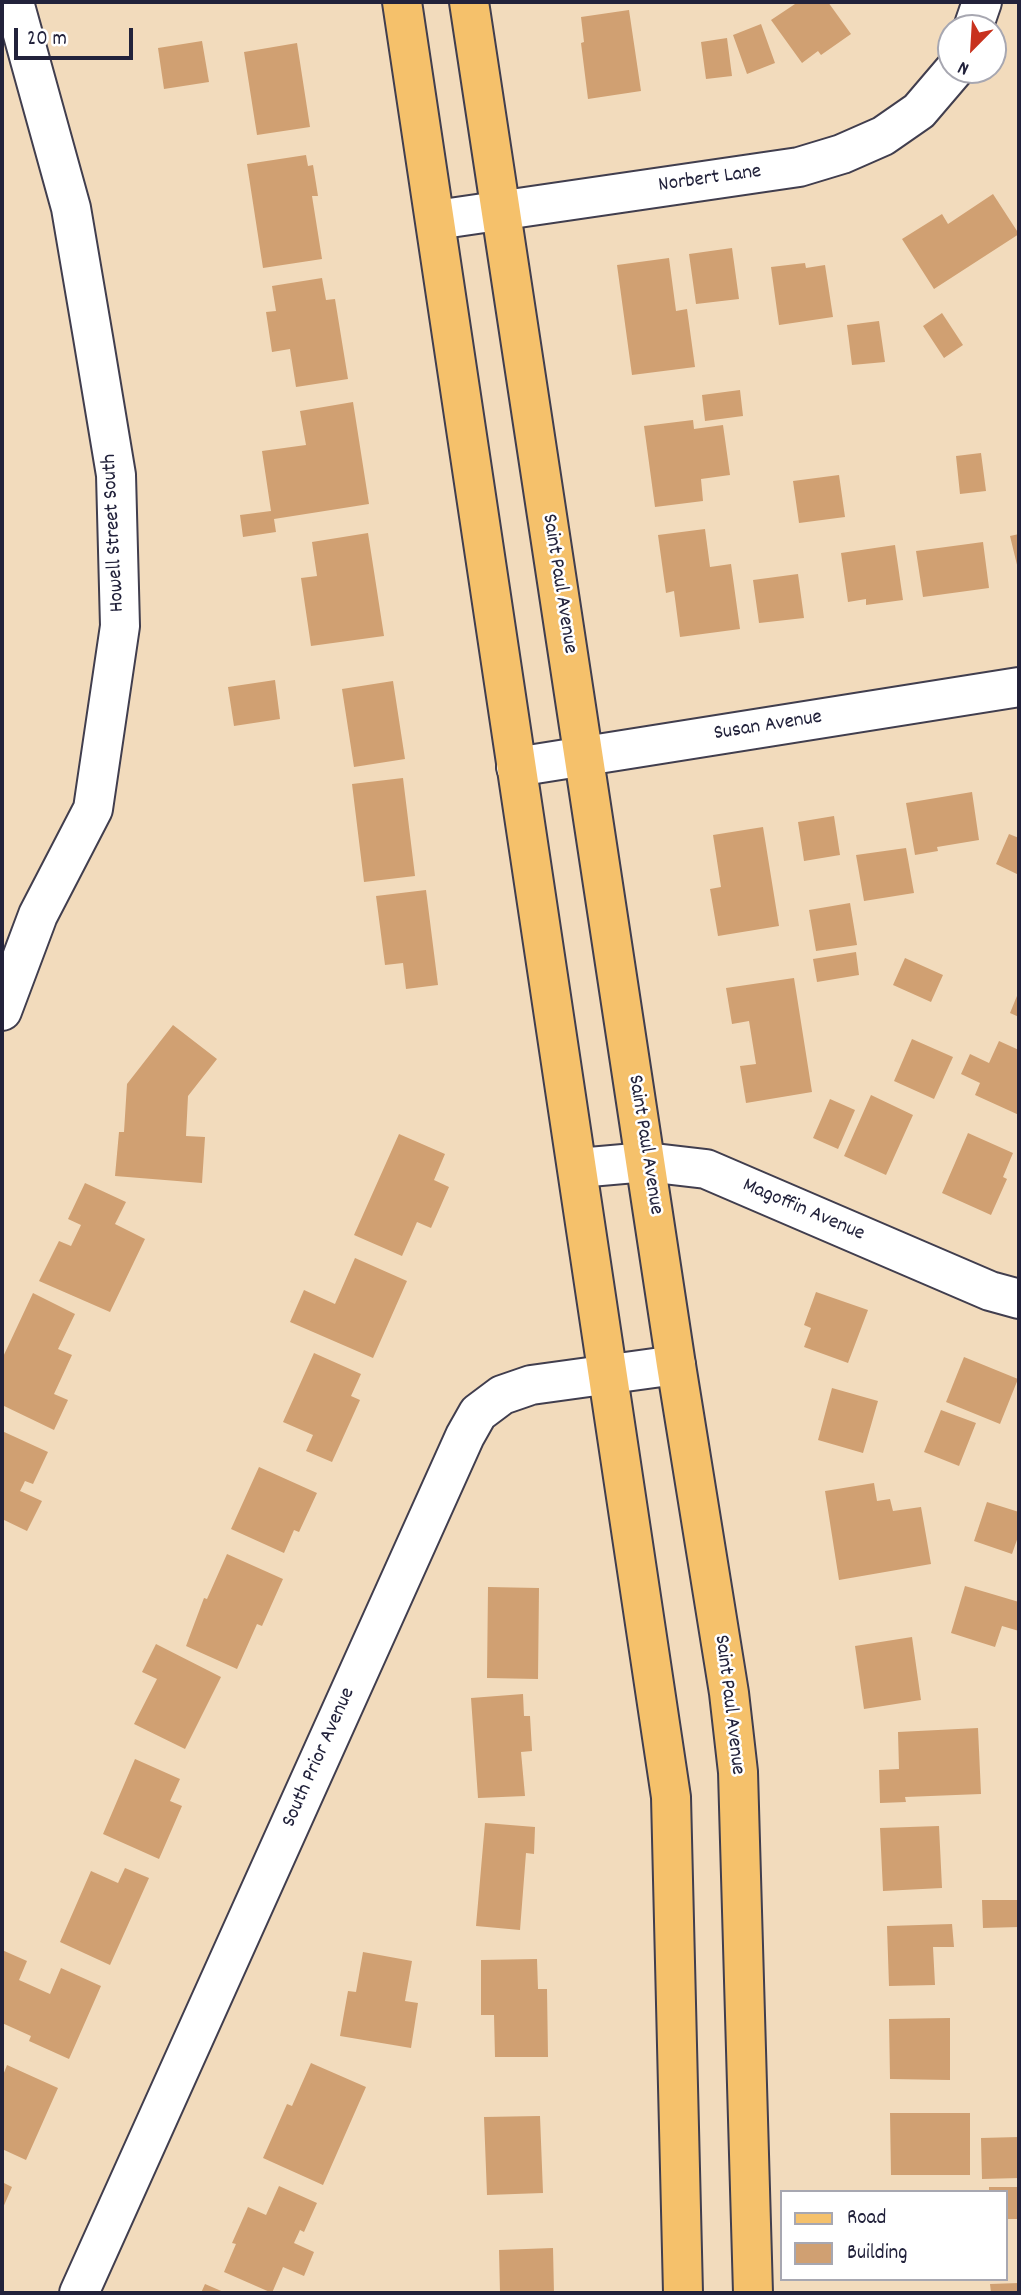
<!DOCTYPE html>
<html>
<head>
<meta charset="utf-8">
<style>
  body { margin:0 }
  #map { position:relative; width:1021px; height:2295px; overflow:hidden; background:#f2dbbc; font-family:Dekko,sans-serif }
  canvas { display:block }
  .frame { position:absolute; inset:0; border:4px solid #22223b; pointer-events:none }
  .legend { position:absolute; left:780px; top:2190px; width:228px; height:91px; box-sizing:border-box; background:#fff; border:2px solid #a7a7b1; margin:0; padding:9px 12px; list-style:none; font-size:21px; color:#22223b }
  .legend li { display:flex; align-items:center; gap:14px; height:35px }
  .legend b { width:35px; border:2px solid #a7a7b1 }
  .north { position:absolute; left:937px; top:14px; width:70px; height:70px; box-sizing:border-box; background:#fff; border:2px solid #a7a7b1; border-radius:50%; rotate:204deg; font-size:19px; font-weight:700; line-height:28px; text-align:center; color:#22223b }
  .north::after { content:''; display:block; margin:auto; width:24px; height:32px; background:#c8321e; clip-path:polygon(50% 0,100% 100%,50% 72%,0 100%) }
  .scale { position:absolute; left:14px; top:28px; width:119px; height:32px; box-sizing:border-box; border:4px solid #22223b; border-top:0; padding-left:9px; font-size:21px; line-height:24px; white-space:nowrap; color:#22223b; -webkit-text-stroke:5px #fff; paint-order:stroke }
</style>
</head>
<body>
<div id="map">
<canvas width="1021" height="2295"></canvas>
<div class="frame"></div>
<ul class="legend">
<li><b style="height:9px;background:#f5c16b"></b>Road</li>
<li><b style="height:19px;background:#d0a072"></b>Building</li>
</ul>
<div class="north">N</div>
<div class="scale">20 m</div>
</div>
<script>
const ctx = document.querySelector('canvas').getContext('2d');
ctx.lineJoin = 'round';
function fill(path, color) { ctx.fillStyle = color; ctx.fill(path, 'evenodd'); }
const toPath = rows => new Path2D(rows.map(r => 'M' + r).join(''));
function strokePath(path, color, width, dash) { ctx.strokeStyle = color; ctx.lineWidth = width; ctx.lineCap = dash ? 'butt' : 'round'; ctx.setLineDash(dash || []); ctx.stroke(path); }
function drawText(font, color, halo, rows, align = 'center') {
  ctx.font = font + ' Dekko,sans-serif'; ctx.lineWidth = 5; ctx.setLineDash([]); ctx.textBaseline = 'middle'; ctx.strokeStyle = halo; ctx.fillStyle = color; for (const [text, x, y, turn = 0] of rows) {
    ctx.save(); ctx.translate(x, y); ctx.rotate((+turn || 0) * Math.PI / 180); ctx.textAlign = isNaN(turn) ? turn : align; if (halo) ctx.strokeText(text, 0, 0); ctx.fillText(text, 0, 0); ctx.restore();
  }
}
const building = toPath([
  [798,2,828,2,851,34,821,55,818,51,802,63,771,20],
  [629,10,641,91,588,99,581,43,584,42,581,17],
  [761,24,775,63,747,74,733,35],
  [727,38,732,76,706,79,701,42],
  [202,41,209,82,164,89,158,48],
  [297,43,310,127,257,135,244,52],
  [306,155,308,166,313,165,318,196,312,196,322,259,263,268,247,164],
  [993,194,1019,234,934,289,902,239,942,214,948,224],
  [732,248,739,299,696,304,689,254],
  [669,258,676,311,687,309,695,367,632,375,617,265],
  [805,263,806,268,825,265,833,317,779,325,771,267],
  [322,278,326,300,335,299,348,379,296,387,290,349,272,352,266,312,276,311,272,286],
  [942,313,963,345,944,358,923,326],
  [879,321,885,362,852,365,847,325],
  [740,390,743,416,705,421,702,395],
  [353,402,369,504,274,519,276,532,243,537,240,515,271,511,262,451,306,445,300,411],
  [693,420,694,429,723,425,730,475,701,479,703,501,655,507,644,426],
  [981,453,986,491,960,494,956,456],
  [839,475,845,517,799,523,793,481],
  [705,529,710,567,731,564,740,629,680,637,674,591,666,593,658,535],
  [368,533,384,636,311,646,301,578,317,576,312,542],
  [1019,534,1019,569,1018,569,1010,536],
  [983,542,989,588,923,597,916,551],
  [895,545,903,600,866,605,866,599,848,602,841,553],
  [798,574,804,618,759,623,753,580],
  [275,680,280,719,234,726,228,687],
  [393,681,405,759,354,767,342,689],
  [403,778,415,876,364,882,352,784],
  [972,792,979,840,937,847,938,851,915,855,906,803],
  [834,816,840,855,804,861,798,822],
  [763,827,779,926,718,936,710,889,721,887,713,835],
  [1009,834,1019,838,1019,875,996,864],
  [906,848,914,893,864,901,856,855],
  [426,890,438,985,406,989,403,963,385,965,376,896],
  [850,903,857,945,816,951,809,910],
  [856,952,859,975,817,982,813,959],
  [905,958,943,975,931,1002,893,985],
  [794,978,812,1092,746,1103,740,1066,756,1064,749,1021,732,1024,726,988],
  [1019,991,1019,1017,1010,1013],
  [173,1025,217,1059,188,1096,186,1136,205,1137,202,1183,115,1176,119,1132,124,1132,127,1084],
  [912,1039,953,1057,934,1099,894,1081],
  [999,1041,1019,1050,1019,1115,975,1095,980,1083,961,1074,970,1054,989,1063],
  [871,1095,913,1115,886,1175,844,1156],
  [830,1099,855,1110,838,1149,813,1138],
  [968,1133,1013,1153,1003,1177,1007,1179,991,1215,942,1193],
  [399,1134,445,1154,434,1180,449,1187,431,1228,417,1222,402,1256,354,1235],
  [85,1183,126,1202,115,1224,145,1239,110,1312,39,1281,59,1241,71,1246,81,1225,68,1219],
  [355,1258,407,1281,373,1358,290,1322,304,1290,335,1304],
  [816,1292,868,1310,848,1363,804,1347,811,1328,804,1325],
  [33,1293,75,1314,58,1349,72,1355,54,1394,68,1400,54,1430,2,1405,2,1359],
  [314,1353,361,1374,351,1396,360,1400,332,1462,306,1451,313,1435,283,1422],
  [964,1357,1018,1379,1000,1424,946,1402],
  [832,1388,878,1401,863,1453,818,1440],
  [941,1410,976,1423,959,1466,924,1452],
  [2,1431,48,1452,33,1484,25,1481,20,1491,42,1501,27,1531,2,1519],
  [259,1467,317,1493,299,1532,294,1530,284,1553,231,1529],
  [874,1483,877,1501,890,1499,893,1511,921,1507,931,1564,839,1580,825,1491],
  [987,1502,1019,1512,1019,1534,1012,1554,974,1541],
  [227,1554,283,1579,262,1626,257,1624,237,1669,186,1646,204,1598,207,1599],
  [965,1586,1019,1602,1019,1631,1002,1626,995,1647,951,1633],
  [488,1587,539,1588,538,1679,487,1678],
  [912,1637,921,1700,864,1709,855,1646],
  [156,1644,221,1677,185,1749,134,1724,157,1679,142,1672],
  [523,1694,524,1716,530,1716,532,1751,521,1752,525,1796,478,1798,471,1698],
  [978,1728,981,1794,905,1797,906,1802,880,1803,879,1770,899,1769,898,1732],
  [135,1759,180,1779,170,1801,182,1806,159,1859,103,1834],
  [485,1823,535,1827,534,1854,526,1853,520,1930,476,1926],
  [939,1826,942,1888,883,1891,880,1828],
  [125,1868,149,1878,110,1965,60,1942,91,1871,118,1883],
  [982,1900,1019,1900,1019,1927,983,1928],
  [952,1924,954,1947,933,1947,935,1985,889,1986,887,1926],
  [2,1950,27,1961,19,1980,50,1994,61,1968,101,1986,69,2059,29,2041,31,2036,2,2023],
  [363,1952,412,1961,405,2001,418,2003,411,2048,340,2036,348,1991,356,1992],
  [537,1959,538,1989,547,1989,548,2057,495,2057,494,2015,481,2015,481,1960],
  [950,2018,950,2080,890,2079,889,2019],
  [311,2063,366,2087,323,2185,263,2158,287,2104,292,2106],
  [7,2065,58,2088,26,2160,2,2149,2,2078],
  [890,2113,970,2113,970,2175,891,2175],
  [540,2116,543,2193,487,2195,484,2117],
  [1019,2137,1019,2178,982,2179,981,2138],
  [2,2182,12,2187,2,2210],
  [279,2186,317,2203,304,2232,300,2230,294,2243,314,2252,304,2276,283,2267,272,2293,224,2272,236,2244,232,2243,248,2207,266,2215],
  [989,2187,1019,2187,1019,2219,1005,2219,1005,2192,989,2192],
  [553,2248,554,2293,500,2293,499,2250],
  [1019,2283,1019,2293,991,2293,990,2284],
  [205,2284,226,2293,201,2293]
]);
const minor = toPath([
  [973,28,982,2],
  [436,220,799,167,842,154,883,136,919,111,954,70],
  [516,767,1019,687],
  [2,1011,38,915,93,809,120,626,116,475,93,337,71,208,14,2],
  [578,1168,646,1162,706,1169,990,1291,1019,1299],
  [79,2293,465,1436,478,1413,502,1395,531,1385,676,1365]
]);
const major = toPath([
  [402,2,671,1797,683,2293],
  [469,2,676,1365,729,1693,738,1772,753,2293]
]);
const streetNames = [
  ["Norbert Lane",710,180,-8],
  ["Howell Street South",115,533,-93],
  ["Saint Paul Avenue",558,584,81],
  ["Susan Avenue",768,727,-9],
  ["Saint Paul Avenue",644,1145,81],
  ["Magoffin Avenue",803,1211,23],
  ["Saint Paul Avenue",728,1705,83],
  ["South Prior Avenue",320,1758,-66]
];
fill(building, '#d0a072');
strokePath(minor, '#413e4e', 42);
strokePath(major, '#413e4e', 42);
strokePath(minor, '#fff', 38);
strokePath(major, '#f5c16b', 38);
drawText('21px', '#22223b', '#fff', streetNames);
</script>
</body>
</html>
